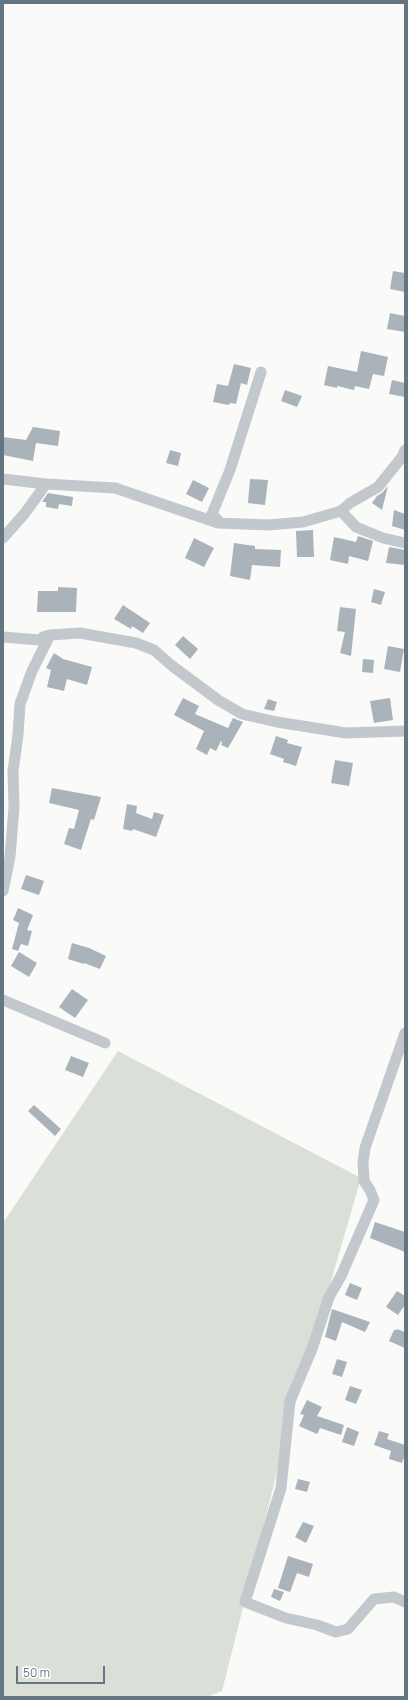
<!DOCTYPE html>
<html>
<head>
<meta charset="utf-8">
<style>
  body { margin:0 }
  #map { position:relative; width:408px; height:1700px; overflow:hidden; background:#fafaf8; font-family:Manrope,sans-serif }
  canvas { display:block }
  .frame { position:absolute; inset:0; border:4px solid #657683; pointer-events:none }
  .scale { position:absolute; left:16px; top:1666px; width:89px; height:18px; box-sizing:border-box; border:2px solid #657683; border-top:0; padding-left:5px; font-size:12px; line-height:14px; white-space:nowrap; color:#657683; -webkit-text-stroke:3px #fff; paint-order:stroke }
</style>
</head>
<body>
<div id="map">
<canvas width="408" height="1700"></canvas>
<div class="frame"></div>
<div class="scale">50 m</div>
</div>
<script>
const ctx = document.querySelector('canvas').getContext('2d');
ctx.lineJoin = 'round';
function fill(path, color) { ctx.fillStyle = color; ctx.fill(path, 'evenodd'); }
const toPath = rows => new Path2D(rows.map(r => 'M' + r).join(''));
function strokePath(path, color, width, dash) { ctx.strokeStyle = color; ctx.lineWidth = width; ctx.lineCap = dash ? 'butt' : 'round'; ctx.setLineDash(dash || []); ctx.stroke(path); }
const green = toPath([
  [118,1051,361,1178,287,1432,222,1691,207,1697,3,1697,3,1223]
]);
const building = toPath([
  [393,271,405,273,405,292,390,289],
  [390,313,405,316,405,332,387,329],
  [361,351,388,357,384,376,373,374,369,389,355,386,354,390,337,386,337,388,324,385,328,366,357,372],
  [234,364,251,368,247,385,241,383,236,404,230,403,229,405,213,402,217,384,228,386],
  [392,380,405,383,405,397,389,394],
  [285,390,302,396,297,407,281,401],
  [33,427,60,431,58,446,36,443,33,461,3,455,3,437,26,440],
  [170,450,181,453,178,466,166,463],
  [250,479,268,480,265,505,248,503],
  [193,480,209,488,202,502,186,494],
  [388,486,382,510,372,503,377,496,383,492],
  [48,493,73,497,72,506,59,504,58,509,46,507,46,502,42,502],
  [394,510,405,514,405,530,392,526],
  [313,530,314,557,297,557,296,531],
  [358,536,373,541,368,561,349,556,348,564,330,560,334,537,356,542],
  [194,538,214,548,204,567,185,558],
  [234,543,255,546,255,549,281,550,280,567,252,565,250,580,230,576],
  [389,547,405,550,405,565,386,563],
  [58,587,77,588,76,612,37,612,38,591,58,591],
  [374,589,385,592,381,605,371,602],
  [123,605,150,623,143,633,132,626,131,629,114,619],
  [340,607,356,609,351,656,340,653,345,632,337,631],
  [183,636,198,649,190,659,175,645],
  [388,646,404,649,400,672,384,669],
  [54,653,63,659,92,667,87,685,67,679,64,691,47,687,51,670,46,668],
  [363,659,374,660,373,673,362,672],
  [183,698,199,706,195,714,228,728,233,718,243,722,228,748,221,745,222,742,221,741,216,751,210,748,207,755,196,749,204,731,174,715],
  [390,698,393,720,374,723,370,701],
  [268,699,277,702,274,711,264,709],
  [276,736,288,740,287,743,302,747,296,766,283,762,284,759,270,754],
  [335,760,353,763,349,786,331,783],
  [52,788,101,797,94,820,91,819,81,850,64,844,69,828,74,829,79,810,49,803],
  [127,804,137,806,136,813,152,819,154,812,164,815,156,837,133,829,132,831,123,829],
  [26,875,44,881,39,895,21,889],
  [18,908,33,915,27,930,32,931,28,946,21,944,18,951,12,949,19,923,13,920],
  [72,943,89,948,106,956,100,969,84,963,84,964,68,959],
  [19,952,37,963,29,977,11,966],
  [72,989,88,1000,75,1018,59,1007],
  [71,1056,89,1063,83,1077,65,1070],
  [34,1105,61,1129,55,1136,28,1111],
  [375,1222,405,1232,405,1252,370,1238],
  [350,1283,362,1288,357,1300,345,1295],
  [397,1291,405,1296,405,1305,398,1315,386,1307],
  [332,1309,370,1322,365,1332,342,1322,336,1341,325,1337],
  [397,1329,405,1332,405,1348,389,1341,394,1330,397,1330],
  [337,1359,347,1362,342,1377,332,1374],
  [350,1386,362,1390,356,1404,345,1400],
  [307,1400,322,1407,317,1416,344,1425,341,1435,320,1428,317,1434,299,1426,304,1415,300,1414],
  [347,1427,359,1432,354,1446,342,1442],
  [379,1431,389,1434,387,1439,405,1445,405,1455,402,1463,389,1459,391,1451,374,1445],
  [298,1479,310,1482,307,1492,295,1489],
  [303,1522,314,1526,306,1543,295,1537],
  [288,1556,313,1564,309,1577,297,1573,290,1592,278,1588],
  [274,1589,284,1592,280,1601,271,1597]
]);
const minor = toPath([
  [3,479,46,484,115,488,218,523,269,525,303,522,341,511,350,503,378,487,402,457,405,450],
  [341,511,356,527,383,538,405,543],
  [220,523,212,514,230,470,261,372],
  [3,538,25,513,46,484],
  [3,637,40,640,43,637,50,635,80,633,136,643,154,650,171,665,218,700,242,714,277,722,346,733,405,731],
  [3,891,10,857,14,807,13,771,18,735,20,704,32,671,50,635],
  [3,1000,105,1043],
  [405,1033,365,1148,363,1162,364,1181,370,1190,374,1200,341,1276,329,1297,312,1349,290,1401,281,1488,245,1602,286,1618,317,1625,336,1632,348,1629,374,1599,394,1597,405,1602]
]);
fill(green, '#dadfd7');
fill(building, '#aab3b9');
strokePath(minor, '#c3c8cc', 11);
</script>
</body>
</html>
